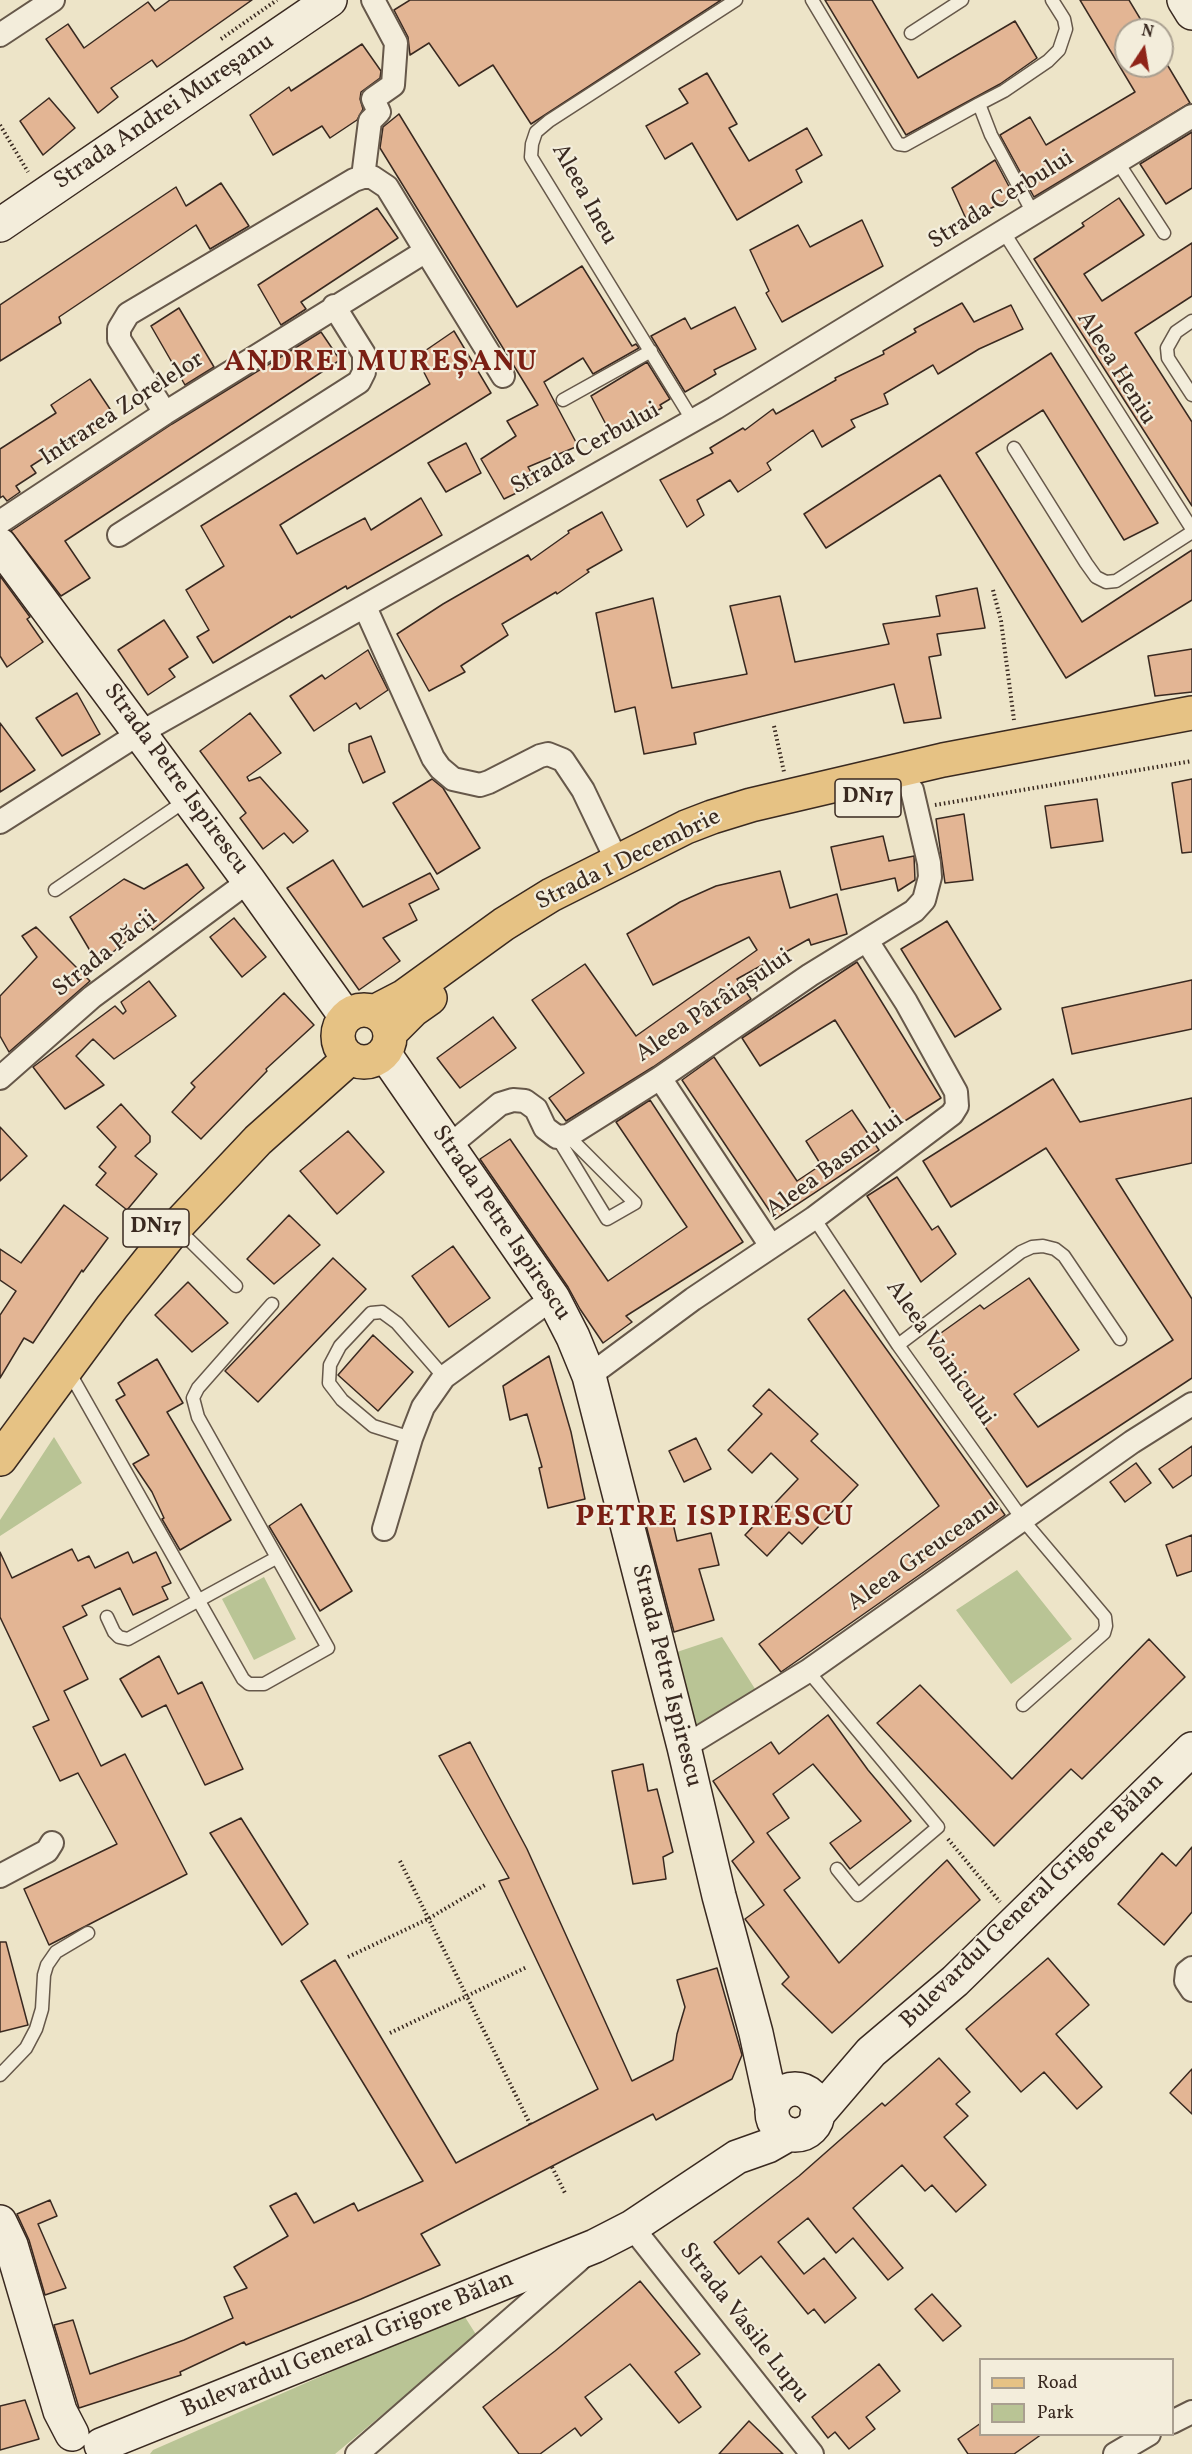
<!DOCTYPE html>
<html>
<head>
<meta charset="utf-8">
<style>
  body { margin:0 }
  #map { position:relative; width:1192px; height:2454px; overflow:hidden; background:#ede4c8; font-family:Vollkorn,serif }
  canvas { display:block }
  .legend { position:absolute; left:979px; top:2358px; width:195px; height:78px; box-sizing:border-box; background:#f3eddb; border:2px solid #a99f90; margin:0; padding:8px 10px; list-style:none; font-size:18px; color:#392920 }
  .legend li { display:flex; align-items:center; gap:12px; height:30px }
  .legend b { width:30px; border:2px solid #a99f90 }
  .north { position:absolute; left:1114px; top:18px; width:60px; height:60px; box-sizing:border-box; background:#f3eddb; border:2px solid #a99f90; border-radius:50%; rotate:12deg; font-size:16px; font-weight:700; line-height:24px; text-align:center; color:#392920 }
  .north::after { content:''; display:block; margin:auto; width:21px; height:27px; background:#8f2418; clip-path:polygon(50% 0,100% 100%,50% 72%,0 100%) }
</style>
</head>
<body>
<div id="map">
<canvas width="1192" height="2454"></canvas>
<ul class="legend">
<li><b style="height:8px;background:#e6c284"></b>Road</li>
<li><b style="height:16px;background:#b9c495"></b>Park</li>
</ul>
<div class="north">N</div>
</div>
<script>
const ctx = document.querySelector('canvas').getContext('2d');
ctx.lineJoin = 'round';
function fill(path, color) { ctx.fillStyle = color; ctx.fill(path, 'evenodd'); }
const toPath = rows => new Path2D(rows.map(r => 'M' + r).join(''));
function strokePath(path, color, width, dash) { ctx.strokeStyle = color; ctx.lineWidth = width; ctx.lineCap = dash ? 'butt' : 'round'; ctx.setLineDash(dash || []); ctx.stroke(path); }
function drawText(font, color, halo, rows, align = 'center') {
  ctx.font = font + ' Vollkorn,serif'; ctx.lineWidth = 4.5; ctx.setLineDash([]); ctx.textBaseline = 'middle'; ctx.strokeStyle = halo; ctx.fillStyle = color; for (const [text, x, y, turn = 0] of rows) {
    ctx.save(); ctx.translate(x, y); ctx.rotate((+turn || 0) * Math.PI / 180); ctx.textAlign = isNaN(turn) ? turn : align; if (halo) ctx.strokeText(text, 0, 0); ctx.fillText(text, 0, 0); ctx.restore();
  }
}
const green = toPath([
  [54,1437,82,1483,0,1536,0,1520],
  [1017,1570,1072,1639,1011,1684,956,1610],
  [264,1577,296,1639,254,1660,222,1599],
  [722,1637,757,1692,696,1726,674,1653],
  [463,2314,477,2336,335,2454,150,2454,153,2450]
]);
const building = toPath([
  [170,0,252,0,157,67,152,60,111,88,118,97,98,113,46,39,68,24,84,48,148,2,155,11,170,0],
  [410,0,721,0,531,124,493,65,459,86,429,43,410,55,408,37,394,10,410,0],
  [825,0,872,0,918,78,1015,21,1037,58,1000,84,906,135,825,0],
  [1080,0,1129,0,1147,30,1126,30,1126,66,1168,66,1190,103,1034,197,1000,135,1030,117,1046,145,1135,92,1080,0],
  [362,44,381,71,380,78,361,92,360,99,363,109,357,120,330,138,322,126,273,155,250,115,289,87,291,91,362,44],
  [707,73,737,124,729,128,749,161,807,128,822,155,796,170,802,182,737,220,692,143,665,159,646,126,688,103,679,89,707,73],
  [49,98,75,128,43,155,20,121,49,98],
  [399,114,517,307,582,266,632,346,636,344,639,348,593,374,583,358,544,382,578,446,528,467,537,483,504,499,481,459,516,436,507,421,538,405,380,148,383,127,399,114],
  [1192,132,1192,188,1166,204,1140,164,1192,132],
  [995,160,1014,196,967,221,952,188,995,160],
  [221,183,249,226,210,249,196,225,59,317,61,323,0,361,0,305,176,187,186,206,221,183],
  [1119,198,1144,235,1084,274,1102,301,1192,243,1192,296,1135,333,1192,422,1192,506,1034,259,1084,226,1082,223,1119,198],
  [377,208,398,238,301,302,306,309,281,325,258,285,377,208],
  [862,220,883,266,782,322,766,293,769,291,750,250,798,225,810,247,862,220],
  [962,303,974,322,1011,305,1023,329,979,349,938,374,933,365,884,394,888,404,851,420,855,427,822,447,813,430,767,463,771,470,738,492,730,480,697,500,704,515,687,527,660,480,713,453,710,448,743,428,745,430,773,409,776,414,836,380,835,378,884,354,883,351,916,332,914,329,962,303],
  [735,307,756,349,714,370,716,374,685,392,651,336,685,318,691,329,735,307],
  [179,308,214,367,185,385,151,326,179,308],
  [454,331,491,393,280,525,297,554,365,518,371,530,421,498,442,535,347,589,346,586,291,618,290,616,213,663,197,637,209,630,186,590,224,566,201,526,430,384,416,357,454,331],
  [321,332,340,360,65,541,90,578,61,596,11,531,172,424,321,332],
  [1051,353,1158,523,1124,540,1043,410,976,453,1082,622,1192,550,1192,600,1066,678,940,475,826,548,804,514,1051,353],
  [647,362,670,399,660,405,662,408,611,434,591,396,647,362],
  [90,379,116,418,76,445,73,439,31,466,36,473,16,486,20,492,7,501,3,496,0,498,0,449,56,413,51,405,90,379],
  [466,443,481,473,446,492,428,463,466,443],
  [602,512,622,550,587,570,589,572,557,594,556,592,502,624,508,635,461,666,465,672,429,691,397,634,443,604,528,555,531,560,569,533,568,531,602,512],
  [0,576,30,617,27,619,43,642,7,667,0,656,0,576],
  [977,588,985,628,937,634,941,655,929,657,941,718,904,723,894,684,694,733,696,744,644,754,635,707,615,712,596,613,653,598,672,688,747,674,730,606,780,596,795,662,889,644,883,624,940,616,936,596,977,588],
  [164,620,188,657,169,669,175,677,148,695,118,650,164,620],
  [1192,649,1192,692,1155,696,1148,656,1192,649],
  [368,650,388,690,360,709,356,703,314,731,290,696,322,675,325,679,368,650],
  [77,693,100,734,62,756,36,718,77,693],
  [250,713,281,753,247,777,249,781,260,777,308,831,293,843,284,833,263,849,240,818,246,813,200,751,250,713],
  [0,723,35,770,0,792,0,723],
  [371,736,385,772,363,783,349,751,349,744,371,736],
  [432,779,443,788,480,848,437,874,393,803,432,779],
  [1192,779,1192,852,1182,853,1172,783,1192,779],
  [1097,799,1103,841,1051,848,1045,806,1097,799],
  [964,814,973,880,945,883,936,819,964,814],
  [883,836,889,861,914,856,915,880,898,891,895,878,841,890,831,847,883,836],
  [333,860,363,907,430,873,439,889,409,904,417,920,383,938,400,961,359,990,287,888,333,860],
  [187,864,204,888,153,930,148,924,98,964,70,917,124,879,144,889,187,864],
  [780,871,790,908,837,894,847,934,811,945,809,939,737,979,751,999,653,1067,566,1121,549,1098,584,1073,532,1000,585,964,636,1036,757,950,749,937,653,985,627,934,680,902,716,886,780,871],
  [234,918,266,957,242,977,210,937,234,918],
  [947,921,1001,1009,955,1037,901,949,947,921],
  [36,927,90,981,9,1052,0,1036,0,996,37,957,22,936,36,927],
  [857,962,941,1098,900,1124,835,1020,760,1066,742,1038,857,962],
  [1192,980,1192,1029,1072,1054,1062,1008,1192,980],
  [149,981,176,1016,114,1059,93,1039,76,1056,104,1085,65,1109,33,1067,115,1006,123,1014,126,1011,121,1002,149,981],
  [284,993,314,1025,266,1069,267,1071,201,1139,172,1112,195,1087,191,1083,284,993],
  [493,1017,516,1048,460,1088,437,1058,493,1017],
  [714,1057,797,1181,821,1165,806,1141,852,1110,879,1150,775,1219,682,1080,714,1057],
  [1053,1079,1080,1122,1192,1098,1192,1163,1116,1179,1192,1299,1192,1378,1027,1487,927,1343,980,1305,984,1309,1029,1278,1079,1350,1014,1394,1038,1427,1173,1340,1046,1148,951,1207,923,1161,1053,1079],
  [650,1100,743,1242,626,1316,632,1322,603,1343,580,1309,568,1287,480,1159,510,1139,608,1281,687,1227,616,1122,650,1100],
  [121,1104,150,1136,150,1142,135,1156,157,1174,127,1210,96,1185,106,1173,99,1167,116,1147,97,1127,121,1104],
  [0,1127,27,1156,0,1181,0,1127],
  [348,1131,384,1172,337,1214,300,1171,348,1131],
  [897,1177,932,1230,938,1226,956,1254,921,1282,867,1196,897,1177],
  [64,1205,108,1238,83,1272,82,1270,33,1343,24,1338,0,1378,0,1315,16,1291,0,1280,0,1249,21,1263,64,1205],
  [289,1215,320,1245,274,1284,247,1259,289,1215],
  [453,1246,490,1298,449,1327,412,1276,453,1246],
  [333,1258,366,1289,258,1402,225,1371,333,1258],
  [188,1282,228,1323,192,1352,155,1315,188,1282],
  [844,1290,1005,1515,781,1672,759,1644,939,1506,808,1319,844,1290],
  [373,1335,413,1372,378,1411,338,1375,373,1335],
  [549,1356,571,1432,585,1499,548,1508,539,1468,542,1467,527,1414,510,1420,503,1386,549,1356],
  [157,1359,183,1403,167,1412,231,1520,180,1550,162,1519,164,1518,152,1492,133,1464,149,1455,116,1400,125,1395,118,1383,157,1359],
  [769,1389,818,1434,811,1441,858,1485,802,1544,789,1532,767,1556,745,1535,798,1479,771,1453,752,1473,728,1450,762,1414,753,1406,769,1389],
  [696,1438,711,1469,684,1482,669,1451,696,1438],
  [1192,1446,1192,1475,1173,1488,1159,1469,1192,1446],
  [1136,1463,1151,1483,1125,1502,1110,1482,1136,1463],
  [301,1504,352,1591,320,1611,269,1526,301,1504],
  [672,1519,677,1541,711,1533,719,1565,699,1569,714,1620,674,1632,646,1525,672,1519],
  [1192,1535,1192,1571,1177,1576,1166,1545,1192,1535],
  [72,1549,78,1561,89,1556,95,1568,128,1552,133,1563,156,1552,171,1583,162,1587,168,1599,133,1615,120,1588,82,1606,87,1615,63,1627,88,1679,64,1691,101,1766,125,1754,187,1874,49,1945,24,1889,117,1844,78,1773,60,1781,33,1727,49,1720,0,1617,0,1552,12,1578,72,1549],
  [1149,1639,1185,1677,1082,1779,1071,1769,994,1846,877,1723,920,1685,1012,1779,1149,1639],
  [159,1656,178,1694,202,1682,243,1769,205,1785,166,1705,142,1717,120,1679,159,1656],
  [828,1715,868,1770,911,1821,850,1869,830,1843,861,1821,813,1764,773,1794,789,1818,767,1833,800,1878,784,1890,839,1963,947,1860,980,1900,832,2033,782,1984,789,1977,745,1919,764,1905,732,1861,754,1842,713,1781,771,1742,779,1754,828,1715],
  [470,1742,527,1849,632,2081,673,2060,677,2034,685,2007,677,1980,717,1968,742,2055,732,2079,656,2120,653,2114,421,2234,440,2265,361,2299,246,2345,244,2342,180,2372,181,2375,79,2408,54,2325,73,2320,90,2374,184,2340,233,2318,224,2297,247,2288,234,2267,288,2236,270,2206,296,2193,314,2223,354,2203,358,2211,423,2181,301,1981,335,1960,456,2163,598,2089,499,1881,509,1878,439,1756,470,1742],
  [643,1764,648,1791,657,1789,673,1852,663,1857,666,1879,633,1884,612,1771,643,1764],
  [241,1818,308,1924,282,1945,210,1833,241,1818],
  [1192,1847,1192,1912,1164,1945,1118,1904,1162,1853,1176,1866,1192,1847],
  [0,1942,6,1942,28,2025,0,2032,0,1942],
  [1048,1958,1089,2005,1056,2034,1102,2087,1077,2109,1044,2072,1021,2092,966,2029,1048,1958],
  [939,2058,970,2092,956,2104,968,2116,944,2137,986,2185,956,2212,932,2185,925,2191,902,2165,853,2208,903,2268,888,2280,853,2238,836,2253,808,2218,778,2242,804,2274,824,2258,856,2298,825,2323,814,2309,808,2314,761,2256,739,2274,714,2242,799,2176,882,2103,885,2106,939,2058],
  [1192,2069,1192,2114,1170,2093,1192,2069],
  [50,2200,57,2216,38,2224,66,2288,45,2295,29,2240,17,2214,50,2200],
  [640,2281,700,2354,675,2372,701,2407,679,2423,630,2364,585,2397,602,2419,581,2436,575,2428,540,2454,519,2454,483,2407,555,2351,640,2281],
  [932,2294,961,2326,943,2341,915,2309,932,2294],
  [879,2364,900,2391,866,2417,875,2429,849,2449,835,2432,828,2438,812,2417,879,2364],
  [25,2400,39,2439,0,2450,0,2406,25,2400],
  [749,2421,783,2454,719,2454,749,2421],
  [981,2423,981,2434,1042,2434,1014,2454,968,2454,958,2439,981,2423]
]);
const path = toPath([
  [221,39,277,0],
  [0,125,28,172],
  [993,590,1001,621,1014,720],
  [774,726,784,772],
  [935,805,1192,761],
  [948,1839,1000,1902],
  [400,1861,530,2124],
  [348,1957,428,1919,485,1885],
  [390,2033,527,1967],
  [552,2167,566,2195]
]);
const lane = toPath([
  [812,0,898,144,905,145,979,104],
  [911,33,962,0],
  [1117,161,1164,233],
  [1033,213,991,135,979,104,1004,91,1048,61,1059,50,1066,29,1064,19,1052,0],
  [1003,231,1192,529],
  [1192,321,1176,332,1167,348,1168,358,1192,395],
  [563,400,651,351],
  [693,421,531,157,532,144,536,132,549,121,736,0],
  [1014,448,1086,563,1096,577,1106,582,1116,581,1192,532],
  [55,890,188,799],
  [557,1137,607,1219,635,1203,568,1136],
  [814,1218,898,1345,1023,1520,1105,1617,1106,1626,1104,1633,1023,1705],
  [177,1228,236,1286],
  [898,1345,1021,1252,1032,1247,1043,1246,1055,1249,1064,1256,1120,1339],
  [68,1370,243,1679,249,1684,264,1684,328,1648,198,1417,193,1398,198,1388,272,1304],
  [411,1438,373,1426,342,1400,329,1383,330,1365,340,1346,371,1313,382,1312,397,1323,444,1377],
  [107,1617,114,1632,119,1637,128,1639,276,1558],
  [808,1671,938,1827,858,1895,837,1869],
  [0,2075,26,2048,36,2029,42,2009,44,1975,47,1965,56,1952,88,1933]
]);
const street = toPath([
  [0,35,53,0],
  [363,177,370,121,379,112,373,99,393,85,396,43,373,0],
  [165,413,119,339,119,329,128,314,354,180,363,177,372,177,387,187,426,251],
  [0,522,165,413,426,251,503,376],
  [119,535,359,382,364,372,364,354,334,306],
  [365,607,433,758,440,768,453,779,480,785,489,782,540,756,548,754,563,760,583,790,617,861],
  [0,822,140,733,715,408,1192,116],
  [0,1078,92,997,249,881],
  [660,1078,771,1246],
  [449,1146,500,1104,513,1100,525,1101,536,1109,545,1128,557,1137,568,1136,660,1078,810,975,914,911,924,900,930,877,929,863,912,790],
  [589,1376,693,1299,814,1218,952,1114,957,1106,956,1092,906,1002,867,941],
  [384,1529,411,1438,423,1407,444,1377,553,1298],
  [684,1747,808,1671,1132,1442,1192,1404],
  [0,1876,47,1851,52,1843],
  [1192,1968,1187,1972,1186,1981,1192,1990],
  [632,2227,812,2454],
  [1172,2422,1192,2412],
  [357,2454,579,2260],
  [1115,2454,1149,2434]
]);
const secondary = toPath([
  [1184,0,1192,13],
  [0,225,330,0],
  [0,545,249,881,346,1017],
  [384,1053,553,1298,573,1337,589,1376,684,1747,719,1896,756,2033,772,2107],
  '772 2112a23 23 0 1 1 46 0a23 23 0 1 1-46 0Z',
  [817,2115,871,2052,955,1981,1192,1749],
  [0,2222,11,2245,60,2411,72,2434],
  [101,2445,595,2246,632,2227,737,2157,768,2146,789,2134]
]);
const primary = toPath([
  '338 1036a26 26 0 1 1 52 0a26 26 0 1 1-52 0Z',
  [374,1012,403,997,504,924,551,895,686,827,712,817,751,805,943,760,1192,713],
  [390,1033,413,1010,430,998],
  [0,1459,112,1307,176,1227,258,1140,350,1058]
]);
const shields = [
  [868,798,66],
  [156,1228,66]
];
const shieldNames = [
  ["DN17",868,798],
  ["DN17",156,1228]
];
const streetNames = [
  ["Strada Andrei Mureșanu",165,113,-34],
  ["Aleea Ineu",583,195,61],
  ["Strada Cerbului",1002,201,-32],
  ["Aleea Heniu",1115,369,58],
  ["Intrarea Zorelelor",123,410,-33],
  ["Strada Cerbului",586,450,-29],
  ["Strada Petre Ispirescu",175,780,54],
  ["Strada 1 Decembrie",629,861,-26],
  ["Strada Păcii",106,955,-38],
  ["Aleea Pârâiașului",715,1007,-34],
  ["Aleea Basmului",836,1166,-36],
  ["Strada Petre Ispirescu",500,1224,56],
  ["Aleea Voinicului",939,1354,55],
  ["Aleea Greuceanu",924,1556,-35],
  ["Strada Petre Ispirescu",665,1676,76],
  ["Bulevardul General Grigore Bălan",1033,1902,-44],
  ["Strada Vasile Lupu",743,2324,52],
  ["Bulevardul General Grigore Bălan",348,2346,-22]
];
const districtNames = [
  ["ANDREI MUREȘANU",381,364],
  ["PETRE ISPIRESCU",715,1519]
];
fill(green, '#b9c495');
fill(building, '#e3b594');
strokePath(building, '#392920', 1.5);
strokePath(lane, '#66584a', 15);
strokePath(street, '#66584a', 26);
strokePath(secondary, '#392920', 36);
strokePath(primary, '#392920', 36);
strokePath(path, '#392920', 4, [1.5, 3]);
strokePath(lane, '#f3eddb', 12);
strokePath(street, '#f3eddb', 22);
strokePath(secondary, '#f3eddb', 33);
strokePath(primary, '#e6c284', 33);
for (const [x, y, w] of shields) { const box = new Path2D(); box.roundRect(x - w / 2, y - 19, w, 38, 4.5); ctx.fillStyle = '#f3eddb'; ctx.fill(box); strokePath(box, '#392920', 1.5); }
drawText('bold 22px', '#392920', null, shieldNames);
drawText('24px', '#392920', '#f3eddb', streetNames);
ctx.letterSpacing = '1.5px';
drawText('bold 30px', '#7a1f14', '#f3eddb', districtNames);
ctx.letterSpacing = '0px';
</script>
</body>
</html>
